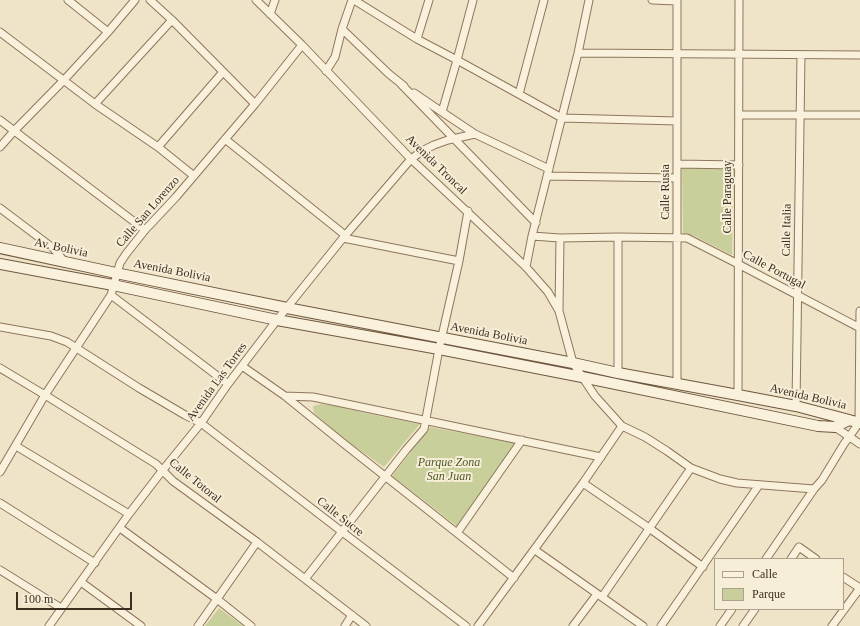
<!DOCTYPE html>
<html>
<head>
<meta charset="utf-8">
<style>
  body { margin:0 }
  #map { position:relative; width:860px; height:626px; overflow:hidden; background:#f0e4c8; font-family:Georgia,serif }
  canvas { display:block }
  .legend { position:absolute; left:714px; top:558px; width:130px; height:52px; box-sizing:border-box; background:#f7eed8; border:1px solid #ada18e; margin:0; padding:5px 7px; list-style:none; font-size:12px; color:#3d2e20 }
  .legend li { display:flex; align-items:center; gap:8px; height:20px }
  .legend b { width:20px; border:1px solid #ada18e }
  .scale { position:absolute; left:16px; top:592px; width:116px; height:18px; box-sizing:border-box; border:2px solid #3d2e20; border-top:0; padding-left:5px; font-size:12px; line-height:14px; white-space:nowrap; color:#3d2e20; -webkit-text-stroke:3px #f7eed8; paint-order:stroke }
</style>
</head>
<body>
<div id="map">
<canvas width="860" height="626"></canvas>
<ul class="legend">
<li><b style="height:5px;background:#faf1dc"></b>Calle</li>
<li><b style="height:11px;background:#c9cf9b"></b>Parque</li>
</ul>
<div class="scale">100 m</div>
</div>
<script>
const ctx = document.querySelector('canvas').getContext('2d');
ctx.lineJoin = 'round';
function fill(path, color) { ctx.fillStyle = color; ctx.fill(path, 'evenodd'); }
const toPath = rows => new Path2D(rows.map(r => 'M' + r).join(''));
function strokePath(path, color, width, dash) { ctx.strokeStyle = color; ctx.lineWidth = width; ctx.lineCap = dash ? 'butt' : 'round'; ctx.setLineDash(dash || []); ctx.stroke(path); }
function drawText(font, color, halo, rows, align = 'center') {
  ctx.font = font + ' Georgia,serif'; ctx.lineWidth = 4; ctx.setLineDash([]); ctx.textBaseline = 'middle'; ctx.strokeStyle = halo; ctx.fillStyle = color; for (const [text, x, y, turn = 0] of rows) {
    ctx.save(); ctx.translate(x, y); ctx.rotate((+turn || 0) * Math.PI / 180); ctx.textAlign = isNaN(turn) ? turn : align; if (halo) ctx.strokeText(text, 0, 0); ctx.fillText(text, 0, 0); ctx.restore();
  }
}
const green = toPath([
  [682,167,734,168,732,255,694,236,683,234],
  [321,404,336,406,365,413,420,424,384,467,345,440,314,413,313,406],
  [430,427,515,443,458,527,392,476],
  [219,608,243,626,205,626]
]);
const street = toPath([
  [68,0,108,32],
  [150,0,172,20,255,104],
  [256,0,302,45,411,159,526,267,548,292,559,311,573,363,595,396,622,426,583,483,478,626],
  [354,0,417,39,457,60,562,118,677,121],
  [473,0,457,60,442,112,475,134,549,169],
  [652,0,677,1],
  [270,14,275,0],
  [342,29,389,74,404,86],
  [0,32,95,104,158,147,194,176],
  [417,39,429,0],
  [578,53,860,55],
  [326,71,335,57,342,29,352,0],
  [401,84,536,223],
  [414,93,442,112],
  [519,94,544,0],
  [95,104,172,20],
  [739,115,860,115],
  [0,120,145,230],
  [225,139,345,235],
  [0,147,14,131,64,80,108,32,135,0],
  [158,147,223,72],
  [677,164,739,165],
  [547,176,677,178],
  [0,208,53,248,64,261],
  [532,236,560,238,618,237,687,238,738,264,860,328],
  [343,238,459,261],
  [526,267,532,236,578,53,589,0],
  [111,295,228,384],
  [559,310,560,238],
  [0,327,51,336,67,342,139,388,185,415,201,423,341,531,466,626],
  [242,366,285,396,343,443,514,578],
  [0,368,45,395,156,464,173,481,257,542,366,626],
  [618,373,618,237],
  [677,383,677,0],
  [738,395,739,0],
  [285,396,313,397,601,457],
  [796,406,801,55],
  [622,426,645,437,667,451,691,468,720,479,737,483,814,489],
  [835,427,860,444],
  [16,446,129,514],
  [0,472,45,395,111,295,120,263,126,254,145,230,176,197,255,104,302,45],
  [583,483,649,528,703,567],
  [0,503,95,563],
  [120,528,217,599,251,626],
  [457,533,522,440],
  [535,550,643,626],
  [766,559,814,489,822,480,844,444,859,423,860,311],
  [791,559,799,547,816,559],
  [0,570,61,608],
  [843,577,860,588],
  [305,579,406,450,424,429,439,349,459,261,468,211],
  [81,582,141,626],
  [602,597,691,468],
  [49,626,129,514,162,471,201,423,228,384,277,320,343,238,411,159,422,151,434,145,448,140,475,134],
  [198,626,257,542],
  [345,626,352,615],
  [573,626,597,594],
  [661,626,759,485],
  [720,626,732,609],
  [743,626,755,609],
  [832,626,860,588]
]);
const secondary = toPath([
  [0,248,116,273,287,308,573,363,618,373,738,395,796,406,860,423],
  [0,264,113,285,277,320,439,349,582,377,818,426,835,427,849,420]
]);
const streetNames = [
  ["Avenida Troncal",436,165,44],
  ["Calle Rusia",666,192,-90],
  ["Calle Paraguay",728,197,-90],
  ["Calle San Lorenzo",148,212,-49],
  ["Calle Italia",787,230,-89],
  ["Av. Bolivia",61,248,12],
  ["Calle Portugal",774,270,28],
  ["Avenida Bolivia",172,271,11],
  ["Avenida Bolivia",489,334,11],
  ["Avenida Las Torres",217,382,-54],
  ["Avenida Bolivia",808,397,13],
  ["Calle Totoral",195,481,39],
  ["Calle Sucre",340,517,38]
];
const parkNames = [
  ["Parque Zona",449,463],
  ["San Juan",449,477]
];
fill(green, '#c9cf9b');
strokePath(street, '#8d765c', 9);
strokePath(secondary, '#6f573f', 12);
strokePath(street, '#faf1dc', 7);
strokePath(secondary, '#faf1dc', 10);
drawText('12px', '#3d2e20', '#f7eed8', streetNames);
drawText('italic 12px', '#4d5a26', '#f7eed8', parkNames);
</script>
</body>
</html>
